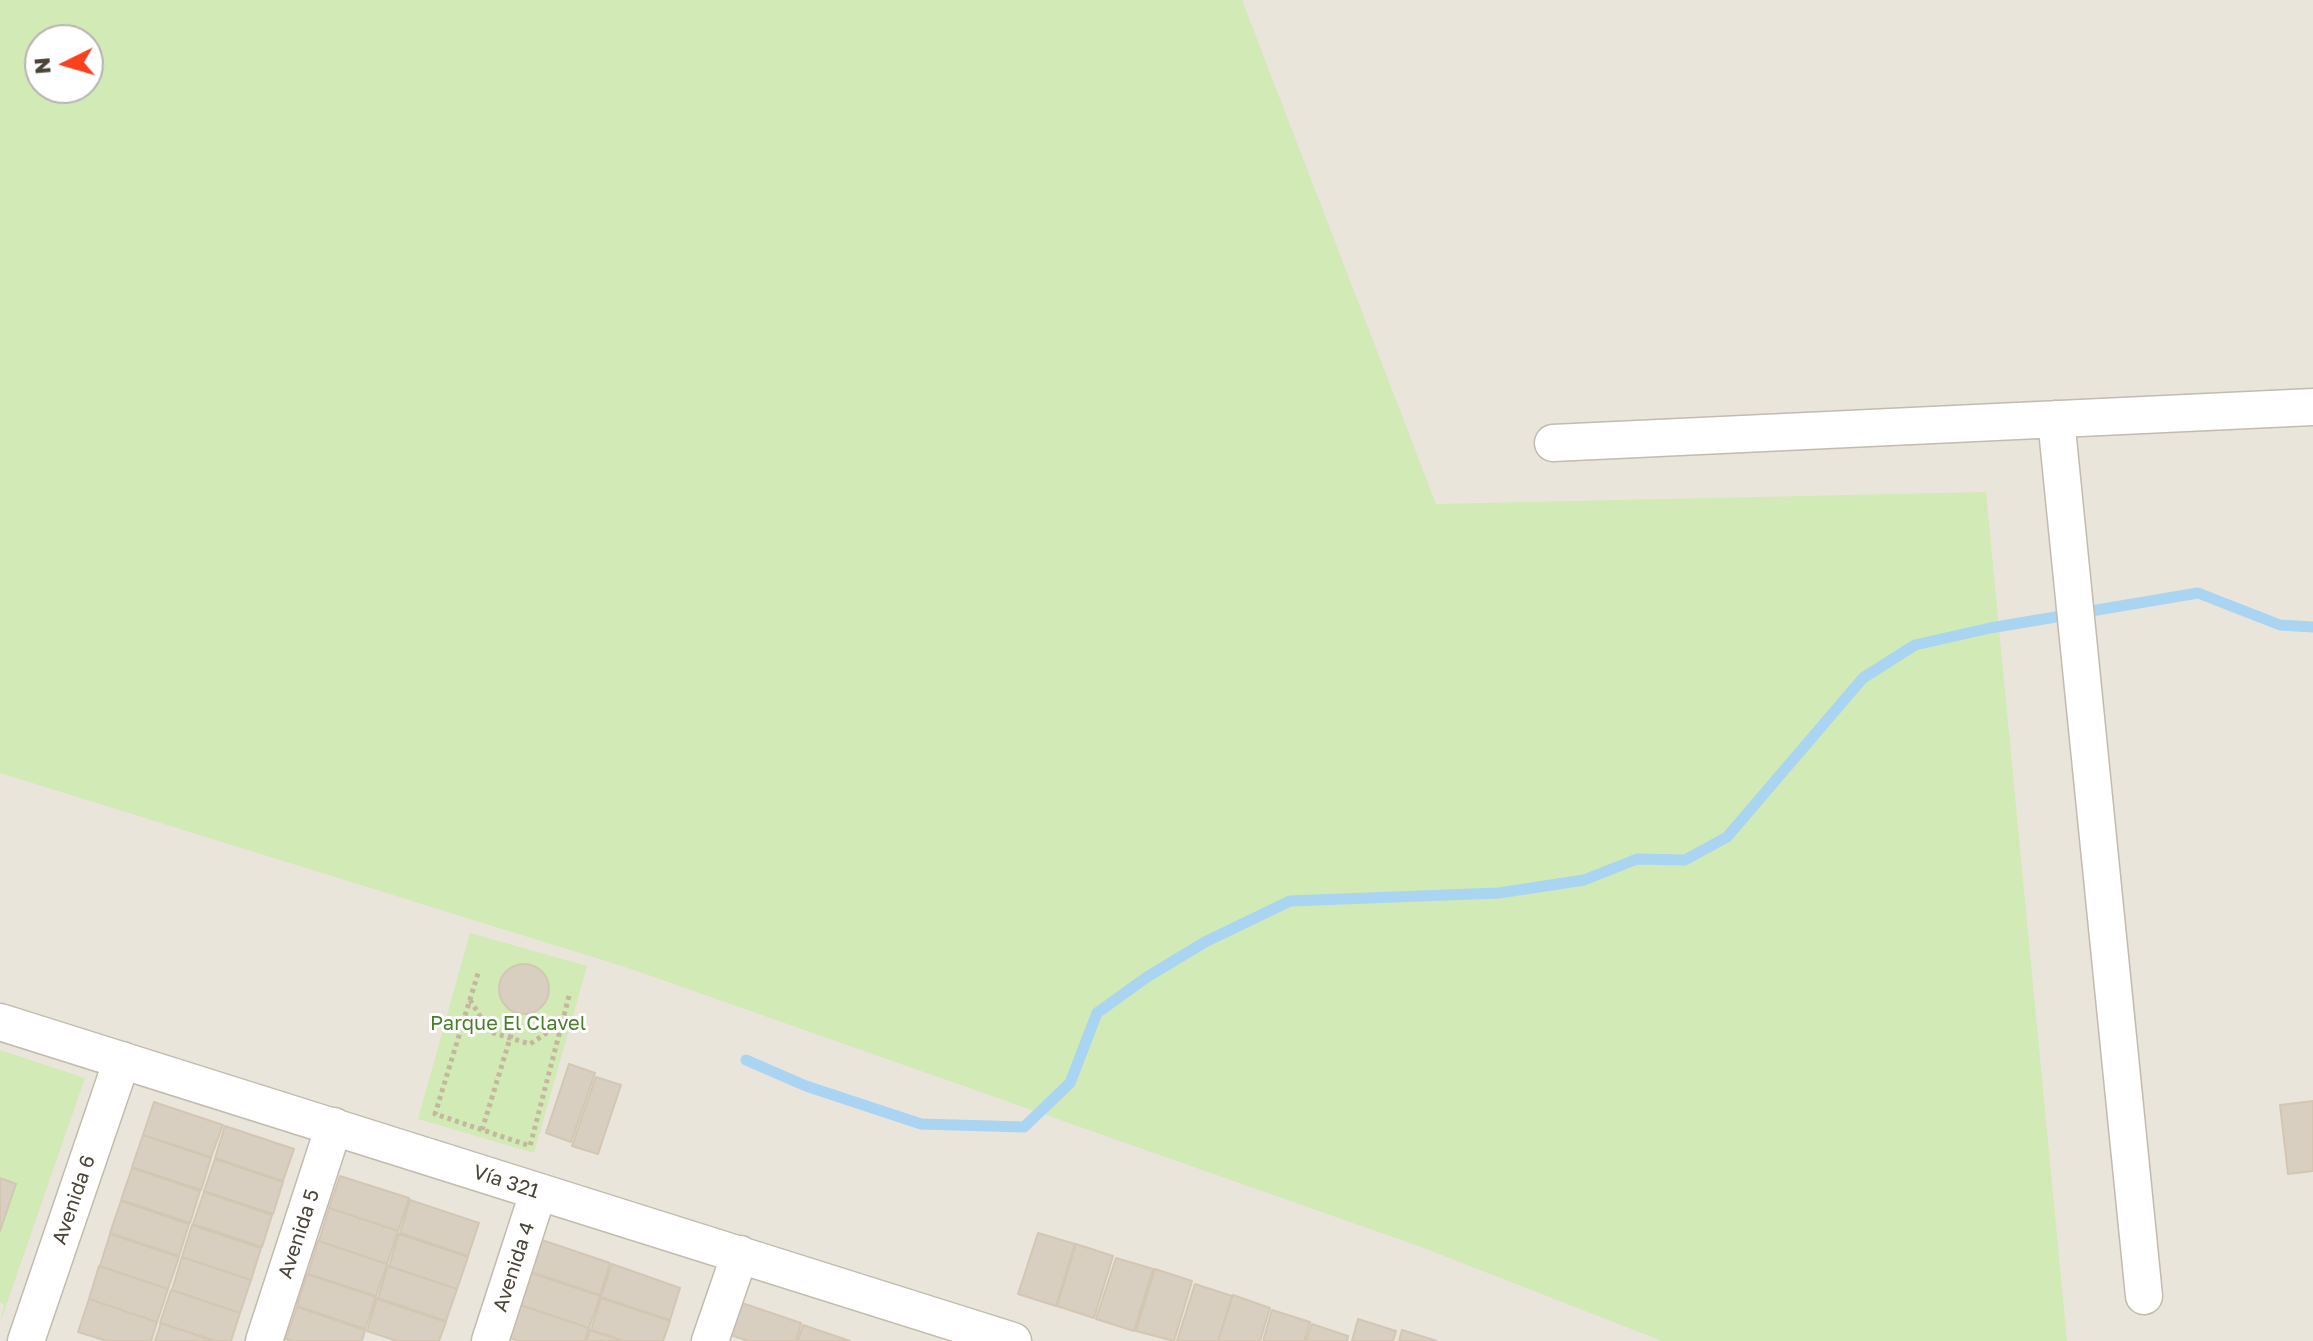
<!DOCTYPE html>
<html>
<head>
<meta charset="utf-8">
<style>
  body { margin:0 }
  #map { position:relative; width:2313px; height:1341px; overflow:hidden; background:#f6f3ec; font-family:"Golos Text",sans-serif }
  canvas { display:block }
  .north { position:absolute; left:24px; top:24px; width:80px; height:80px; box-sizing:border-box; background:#fff; border:2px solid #b7b4b0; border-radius:50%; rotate:265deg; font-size:22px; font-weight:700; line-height:32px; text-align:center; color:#4b4439 }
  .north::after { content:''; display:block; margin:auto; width:28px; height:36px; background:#fc3f1d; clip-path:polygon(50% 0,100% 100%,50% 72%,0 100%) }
</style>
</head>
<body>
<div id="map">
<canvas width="2313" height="1341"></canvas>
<div class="north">N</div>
</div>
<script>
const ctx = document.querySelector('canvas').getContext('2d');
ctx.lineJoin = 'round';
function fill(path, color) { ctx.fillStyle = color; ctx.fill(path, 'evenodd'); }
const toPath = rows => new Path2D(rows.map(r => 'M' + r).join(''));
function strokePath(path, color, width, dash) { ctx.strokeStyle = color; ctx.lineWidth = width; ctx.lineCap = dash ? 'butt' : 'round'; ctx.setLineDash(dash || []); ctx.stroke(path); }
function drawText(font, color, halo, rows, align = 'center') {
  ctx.font = font + ' "Golos Text",sans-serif'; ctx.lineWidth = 6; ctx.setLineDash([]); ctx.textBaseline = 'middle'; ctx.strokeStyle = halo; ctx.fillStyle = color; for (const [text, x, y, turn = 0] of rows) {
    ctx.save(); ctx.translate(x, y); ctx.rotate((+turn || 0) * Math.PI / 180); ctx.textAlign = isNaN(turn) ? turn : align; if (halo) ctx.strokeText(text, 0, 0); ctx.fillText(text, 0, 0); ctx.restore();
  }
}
const residential = toPath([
  [0,0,2313,0,2313,1341,0,1341],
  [40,40,88,40,88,88,40,88]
]);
const green = toPath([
  [0,0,1242,0,1436,504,1986,492,2067,1341,1662,1341,1421,1247,631,969,0,773],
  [88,40,88,88,40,88,40,40],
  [470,933,587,966,534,1153,418,1119],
  [0,1050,85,1078,0,1323,4,1304,0,1302,0,1231,16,1184,0,1178]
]);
const stream = toPath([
  [746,1060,806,1086,921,1124,1024,1127,1070,1083,1097,1013,1147,977,1205,942,1290,901,1499,893,1584,880,1637,859,1685,860,1727,837,1863,678,1915,645,1990,628,2198,593,2280,625,2313,627]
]);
const building = toPath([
  '499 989a25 25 0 1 1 50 0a25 25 0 1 1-50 0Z',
  [569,1064,595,1073,571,1142,546,1133,569,1064],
  [596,1077,621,1085,598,1154,572,1146,596,1077],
  [2313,1101,2313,1171,2288,1174,2280,1105,2313,1101],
  [154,1102,223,1125,211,1157,143,1135,154,1102],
  [225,1126,294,1149,283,1181,215,1158,225,1126],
  [143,1135,211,1158,201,1190,132,1167,143,1135],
  [215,1159,283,1182,273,1214,204,1191,215,1159],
  [132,1168,200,1191,190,1223,121,1200,132,1168],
  [340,1176,409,1198,398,1231,329,1208,340,1176],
  [0,1178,16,1184,0,1231,0,1178],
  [204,1192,272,1215,262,1247,193,1224,204,1192],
  [410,1200,479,1223,468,1256,400,1233,410,1200],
  [121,1201,189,1224,179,1256,110,1233,121,1201],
  [329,1208,398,1231,387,1264,319,1241,329,1208],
  [192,1225,261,1248,251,1280,182,1257,192,1225],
  [1038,1233,1075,1244,1056,1306,1018,1294,1038,1233],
  [110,1234,179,1257,168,1289,100,1266,110,1234],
  [399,1234,468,1257,457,1289,389,1266,399,1234],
  [542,1240,610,1263,600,1295,531,1272,542,1240],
  [318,1241,387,1264,376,1296,308,1274,318,1241],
  [1076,1244,1113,1256,1094,1318,1057,1306,1076,1244],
  [182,1257,251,1280,240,1313,172,1290,182,1257],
  [1116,1258,1153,1269,1134,1331,1096,1319,1116,1258],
  [612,1264,680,1288,670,1320,601,1297,612,1264],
  [99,1266,168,1289,157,1322,89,1299,99,1266],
  [388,1266,457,1289,446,1321,378,1298,388,1266],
  [1155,1269,1192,1281,1174,1341,1136,1331,1155,1269],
  [531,1273,600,1296,589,1328,521,1305,531,1273],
  [307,1274,376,1297,365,1329,297,1306,307,1274],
  [1195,1284,1232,1296,1218,1341,1177,1341,1195,1284],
  [171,1290,240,1313,231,1341,216,1341,160,1323,171,1290],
  [1233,1295,1270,1308,1260,1341,1218,1341,1233,1295],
  [601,1298,670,1321,663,1341,624,1341,591,1330,601,1298],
  [89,1299,157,1322,151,1341,107,1341,78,1332,89,1299],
  [377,1299,446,1322,439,1341,397,1341,367,1331,377,1299],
  [733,1300,801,1323,796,1341,748,1341,722,1332,733,1300],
  [520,1305,589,1328,584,1341,519,1341,510,1338,520,1305],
  [297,1307,365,1330,362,1341,292,1341,286,1339,297,1307],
  [1272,1310,1310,1322,1304,1341,1263,1341,1272,1310],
  [1358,1319,1396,1331,1393,1341,1352,1341,1358,1319],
  [161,1323,214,1341,155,1341,161,1323],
  [1312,1324,1348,1336,1347,1341,1306,1341,1312,1324],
  [803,1325,850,1341,798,1341,803,1325],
  [590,1330,623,1341,586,1341,590,1330],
  [1402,1330,1437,1341,1399,1341,1402,1330]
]);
const path = toPath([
  [470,1000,490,1032,530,1044,562,1023,530,1146,435,1114,479,970],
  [562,1023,570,992],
  [482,1130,516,1019]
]);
const minor = toPath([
  [2056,419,2144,1296],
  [1553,443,2313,407],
  [0,1022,1013,1341],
  [26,1341,122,1060],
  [264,1341,334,1126],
  [490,1341,538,1193],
  [710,1341,740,1254]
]);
const parkNames = [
  ["Parque El Clavel",508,1024]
];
const streetNames = [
  ["Vía 321",506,1182,18],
  ["Avenida 6",74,1200,-71],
  ["Avenida 5",299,1234,-72],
  ["Avenida 4",514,1267,-72]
];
fill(residential, '#eae5da');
fill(green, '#d2eab5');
strokePath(stream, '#a9d4f2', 11);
fill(building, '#d8cfc1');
strokePath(building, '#d3c7b4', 2);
strokePath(minor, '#c2bbae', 39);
strokePath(path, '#c4b79f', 5, [4, 4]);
strokePath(minor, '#fff', 36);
drawText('20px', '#4a7f2a', '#fff', parkNames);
drawText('20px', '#4b4439', '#fff', streetNames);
</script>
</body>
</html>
